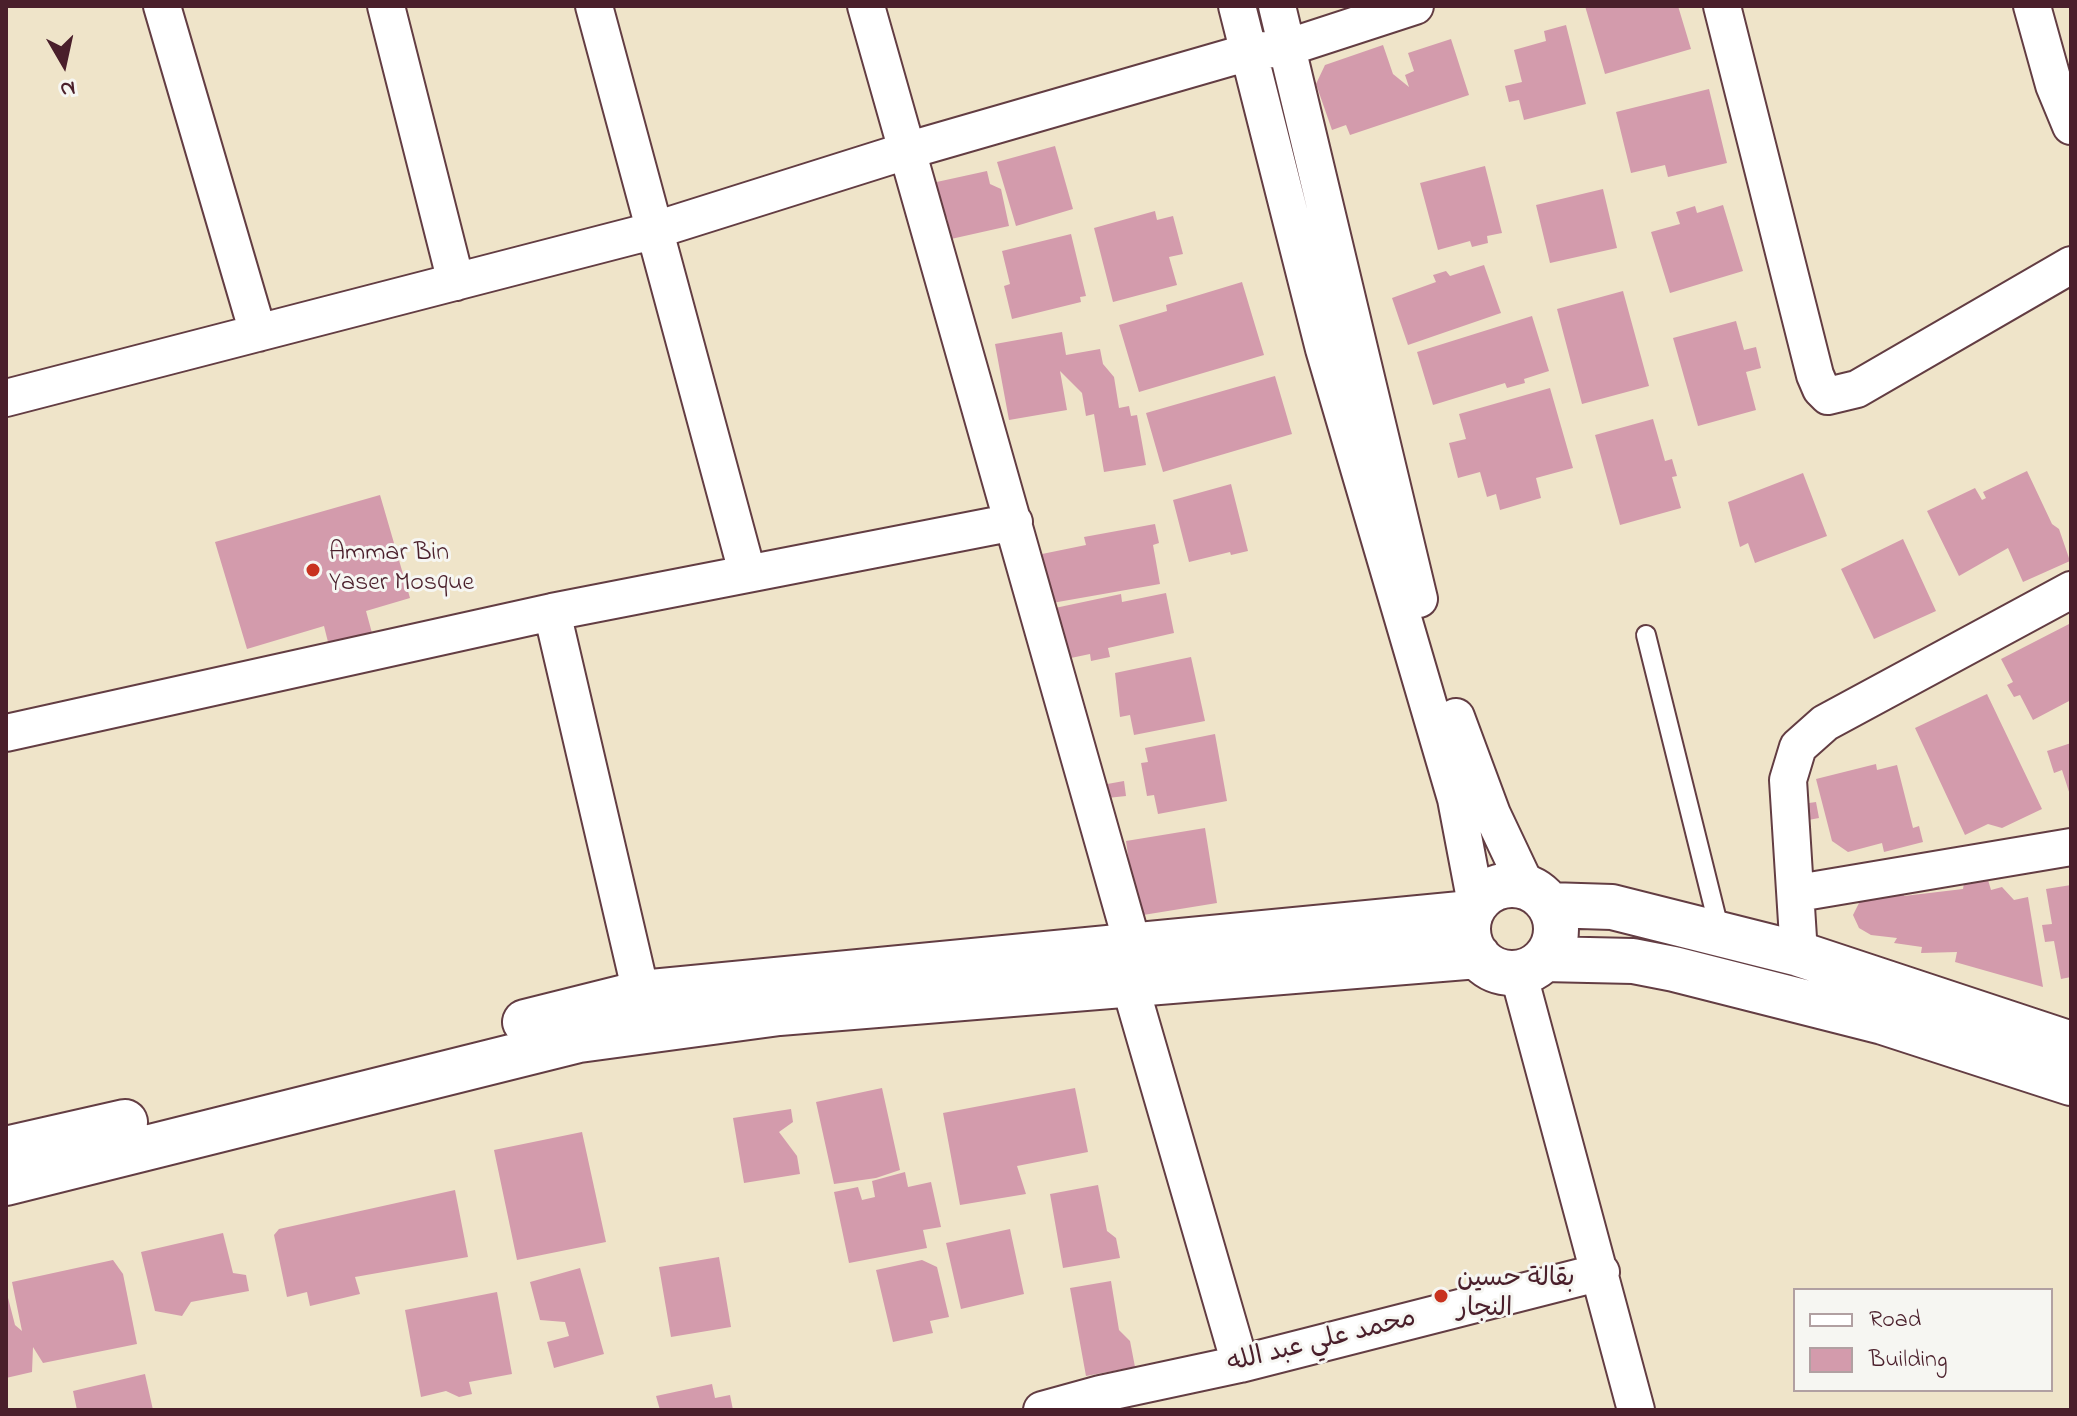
<!DOCTYPE html>
<html>
<head>
<meta charset="utf-8">
<style>
  body { margin:0 }
  #map { position:relative; width:2077px; height:1416px; overflow:hidden; background:#efe4c9; font-family:"Indie Flower",sans-serif }
  canvas { display:block }
  .frame { position:absolute; inset:0; border:8px solid #4a1f2b; pointer-events:none }
  .legend { position:absolute; left:1793px; top:1288px; width:260px; height:104px; box-sizing:border-box; background:#f6f6f2; border:2px solid #b1a0a2; margin:0; padding:10px 14px; list-style:none; font-size:24px; color:#4a1f2b }
  .legend li { display:flex; align-items:center; gap:16px; height:40px }
  .legend b { width:40px; border:2px solid #b1a0a2 }
  .north { position:absolute; left:24px; top:24px; width:80px; height:80px; -webkit-text-stroke:6px #f6f6f2; paint-order:stroke; rotate:171deg; font-size:22px; font-weight:700; line-height:32px; text-align:center; color:#4a1f2b }
  .north::after { content:''; display:block; margin:auto; width:28px; height:36px; background:#4a1f2b; clip-path:polygon(50% 0,100% 100%,50% 72%,0 100%) }
</style>
</head>
<body>
<div id="map">
<canvas width="2077" height="1416"></canvas>
<div class="frame"></div>
<ul class="legend">
<li><b style="height:10px;background:#fff"></b>Road</li>
<li><b style="height:22px;background:#d39bac"></b>Building</li>
</ul>
<div class="north">N</div>
</div>
<script>
const ctx = document.querySelector('canvas').getContext('2d');
ctx.lineJoin = 'round';
function fill(path, color) { ctx.fillStyle = color; ctx.fill(path, 'evenodd'); }
const toPath = rows => new Path2D(rows.map(r => 'M' + r).join(''));
function strokePath(path, color, width, dash) { ctx.strokeStyle = color; ctx.lineWidth = width; ctx.lineCap = dash ? 'butt' : 'round'; ctx.setLineDash(dash || []); ctx.stroke(path); }
function drawText(font, color, halo, rows, align = 'center') {
  ctx.font = font + ' "Indie Flower","Playpen Sans Arabic",sans-serif'; ctx.lineWidth = 6; ctx.setLineDash([]); ctx.textBaseline = 'middle'; ctx.strokeStyle = halo; ctx.fillStyle = color; for (const [text, x, y, turn = 0] of rows) {
    ctx.save(); ctx.translate(x, y); ctx.rotate((+turn || 0) * Math.PI / 180); ctx.textAlign = isNaN(turn) ? turn : align; if (halo) ctx.strokeText(text, 0, 0); ctx.fillText(text, 0, 0); ctx.restore();
  }
}
const building = toPath([
  [1585,6,1678,6,1691,49,1605,74],
  [1566,25,1586,104,1524,120,1519,100,1509,102,1505,86,1522,82,1514,50,1546,41,1544,31],
  [1451,39,1469,95,1350,135,1346,125,1332,130,1316,84,1325,65,1383,45,1393,74,1409,87,1405,75,1414,71,1408,53],
  [1709,89,1727,163,1668,177,1665,165,1631,173,1616,112],
  [1055,146,1073,209,1016,226,997,162],
  [1485,166,1502,233,1487,236,1488,243,1472,247,1470,241,1438,250,1420,183],
  [987,171,990,184,1001,189,1009,226,951,239,947,217,941,218,932,183],
  [1603,189,1617,248,1550,263,1536,205],
  [1723,205,1743,271,1670,293,1651,232,1680,224,1676,212,1695,206,1697,213],
  [1155,211,1157,220,1173,216,1183,254,1169,257,1177,285,1113,302,1094,228],
  [1071,234,1086,296,1080,297,1081,302,1012,319,1004,286,1010,284,1002,251],
  [1484,265,1501,313,1408,345,1392,298,1436,282,1433,275,1446,271,1450,276],
  [1242,282,1264,355,1139,392,1119,325,1167,311,1166,305],
  [1623,291,1649,386,1582,404,1557,309],
  [1532,316,1549,371,1524,379,1525,383,1507,388,1505,383,1433,405,1417,352],
  [1736,321,1744,350,1756,347,1761,368,1746,372,1756,410,1698,426,1673,338],
  [1062,332,1066,355,1100,349,1103,364,1114,377,1119,408,1129,406,1131,416,1137,415,1146,465,1104,472,1094,414,1086,416,1082,393,1060,371,1067,410,1009,420,995,344],
  [1275,376,1292,434,1163,472,1146,413],
  [1550,388,1573,468,1536,478,1541,498,1500,510,1496,494,1487,497,1480,472,1458,478,1449,443,1466,439,1459,414],
  [1653,419,1665,461,1672,459,1677,476,1672,477,1681,508,1620,525,1595,435],
  [2027,471,2052,524,2059,529,2070,561,2023,582,2008,548,1959,576,1927,511,1975,488,1982,500,1986,498,1983,492],
  [1803,473,1827,536,1755,563,1748,543,1740,547,1728,502],
  [1231,484,1248,551,1231,555,1230,552,1189,562,1173,500],
  [380,495,410,598,366,611,372,633,329,646,324,626,247,649,215,542],
  [1155,524,1159,543,1153,545,1160,584,1052,603,1042,554,1086,545,1084,537],
  [1903,539,1936,611,1874,639,1841,569],
  [1166,593,1174,633,1108,648,1110,657,1091,661,1090,654,1066,659,1055,608,1121,594,1122,602],
  [2071,623,2071,700,2033,720,2020,695,2014,697,2007,685,2013,682,2001,659],
  [1191,657,1205,721,1134,735,1130,715,1120,717,1115,673],
  [1987,694,2042,809,2002,828,1988,824,1965,835,1915,728],
  [1215,734,1227,801,1158,814,1154,795,1147,796,1141,763,1148,762,1145,748],
  [2071,743,2071,795,2070,795,2062,770,2054,773,2047,751],
  [1876,764,1877,770,1897,765,1913,828,1919,826,1923,842,1884,852,1882,843,1848,852,1832,841,1816,779],
  [1124,781,1126,796,1098,799,1096,786],
  [1816,802,1819,818,1798,822,1795,805],
  [1205,828,1217,903,1137,916,1126,841],
  [1988,880,1991,890,2002,887,2014,900,2028,897,2043,987,1955,962,1957,952,1921,953,1922,947,1894,943,1897,938,1871,935,1859,928,1853,915,1863,895,1902,884,1904,896,1963,889,1964,883],
  [2071,885,2071,977,2061,979,2054,941,2045,942,2042,925,2052,924,2046,889],
  [882,1088,900,1170,876,1178,834,1184,816,1102],
  [1075,1088,1088,1152,1017,1166,1026,1194,960,1205,943,1113],
  [791,1109,793,1122,779,1132,797,1156,800,1174,744,1183,733,1118],
  [582,1132,606,1242,517,1260,494,1150],
  [905,1172,908,1187,931,1182,941,1227,923,1230,927,1248,849,1263,834,1192,858,1187,862,1200,875,1197,872,1181],
  [1098,1185,1107,1231,1116,1238,1120,1258,1063,1268,1050,1194],
  [455,1190,468,1257,355,1277,360,1294,310,1306,307,1292,287,1297,274,1235,279,1229],
  [1010,1229,1024,1294,961,1309,946,1243],
  [223,1233,233,1273,246,1275,249,1291,191,1302,182,1316,155,1311,141,1252],
  [719,1257,731,1327,671,1337,659,1267],
  [113,1260,123,1274,137,1344,43,1363,33,1347,32,1372,6,1378,6,1290,15,1325,22,1331,12,1282],
  [922,1260,937,1267,949,1317,930,1321,933,1333,893,1342,876,1270],
  [580,1268,604,1354,554,1368,547,1342,569,1336,565,1322,540,1320,530,1282],
  [1111,1281,1119,1330,1130,1341,1135,1367,1086,1376,1070,1288],
  [497,1292,512,1374,469,1382,472,1394,459,1397,446,1391,421,1397,405,1310],
  [145,1374,153,1410,77,1410,73,1391],
  [712,1384,715,1398,730,1395,733,1410,660,1410,656,1396]
]);
const service = toPath([
  [1646,635,1720,932]
]);
const minor = toPath([
  [162,6,258,333],
  [386,6,456,282],
  [594,6,747,572],
  [866,6,1133,946],
  [1237,6,1324,349,1456,799,1476,904],
  [1277,6,1419,599],
  [1722,6,1815,375,1821,389,1828,396,1857,389,2071,265],
  [2032,6,2054,85,2071,126],
  [6,398,652,231,906,151,1249,52,1289,47,1415,6],
  [552,612,641,993],
  [1456,717,1492,814,1527,888],
  [6,733,552,612,1014,522],
  [1798,893,2071,847],
  [1799,954,1788,780,1798,747,1825,723,2071,590],
  [1518,972,1636,1410],
  [1129,982,1240,1364],
  [1042,1410,1100,1394,1240,1364,1601,1272]
]);
const tertiary = toPath([
  '1468 929a44 44 0 1 1 88 0a44 44 0 1 1-88 0Z',
  [1549,905,1612,907,1799,954,2071,1044],
  [1544,959,1633,961,1674,969,1883,1022,2071,1083],
  [525,1022,641,993,1471,913],
  [6,1149,125,1122],
  [6,1183,579,1040,779,1013,1478,956]
]);
const markers = [
  [313,570,8,"#c8321e"],
  [1441,1296,8,"#c8321e"]
];
const poiNames = [
  ["Ammar Bin",329,555],
  ["Yaser Mosque",329,585],
  ["بقالة حسين",1457,1281],
  ["النجار",1457,1311]
];
const streetNames = [
  ["محمد علي عبد الله",1322,1343,-14]
];
fill(building, '#d39bac');
strokePath(service, '#633d43', 22);
strokePath(minor, '#633d43', 40);
strokePath(tertiary, '#633d43', 48);
strokePath(service, '#fff', 18);
strokePath(minor, '#fff', 36);
strokePath(tertiary, '#fff', 44);
for (const [x, y, r, color] of markers) { const dot = new Path2D(); dot.arc(x, y, r, 0, 2 * Math.PI); ctx.fillStyle = color; ctx.fill(dot); strokePath(dot, '#f6f6f2', 3); }
drawText('26px', '#4a1f2b', '#f6f6f2', poiNames, 'left');
drawText('26px', '#4a1f2b', '#f6f6f2', streetNames);
</script>
</body>
</html>
